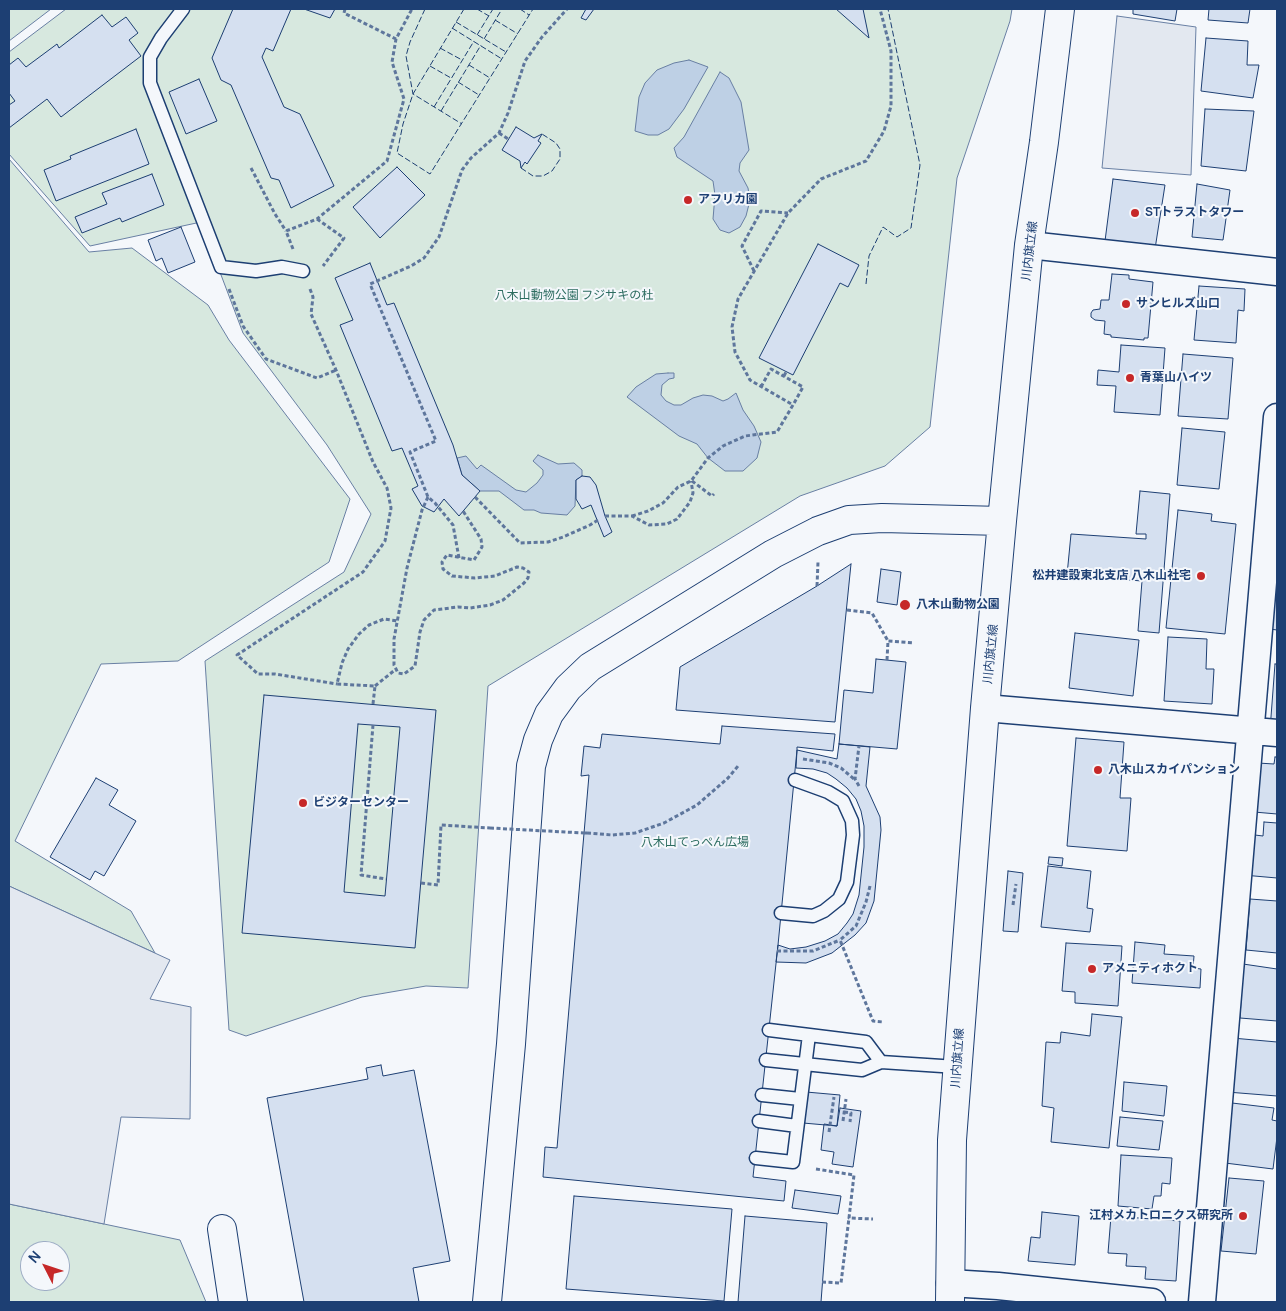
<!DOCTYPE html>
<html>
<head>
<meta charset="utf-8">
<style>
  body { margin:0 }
  #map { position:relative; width:1286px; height:1311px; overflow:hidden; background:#f4f7fb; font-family:Manrope,sans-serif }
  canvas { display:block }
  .frame { position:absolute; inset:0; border:10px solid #1d3f73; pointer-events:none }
  .north { position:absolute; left:20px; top:1241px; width:50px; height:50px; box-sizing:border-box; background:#f4f7fb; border:1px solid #9eadc5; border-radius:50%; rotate:311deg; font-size:14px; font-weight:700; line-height:20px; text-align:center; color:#1d3f73 }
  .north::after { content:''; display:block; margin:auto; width:18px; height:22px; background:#c62828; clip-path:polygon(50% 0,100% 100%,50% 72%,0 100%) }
</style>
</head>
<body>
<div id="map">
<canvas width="1286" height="1311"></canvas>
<div class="frame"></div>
<div class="north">N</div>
</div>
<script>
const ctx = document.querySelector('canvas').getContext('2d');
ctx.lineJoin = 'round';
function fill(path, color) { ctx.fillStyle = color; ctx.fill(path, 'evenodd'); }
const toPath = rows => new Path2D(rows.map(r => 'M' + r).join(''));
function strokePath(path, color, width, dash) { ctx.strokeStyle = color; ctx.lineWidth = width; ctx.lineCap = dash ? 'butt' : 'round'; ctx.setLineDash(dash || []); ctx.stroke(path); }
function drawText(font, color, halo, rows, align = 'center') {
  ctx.font = font + ' Manrope,"Noto Sans JP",sans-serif'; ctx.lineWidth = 4; ctx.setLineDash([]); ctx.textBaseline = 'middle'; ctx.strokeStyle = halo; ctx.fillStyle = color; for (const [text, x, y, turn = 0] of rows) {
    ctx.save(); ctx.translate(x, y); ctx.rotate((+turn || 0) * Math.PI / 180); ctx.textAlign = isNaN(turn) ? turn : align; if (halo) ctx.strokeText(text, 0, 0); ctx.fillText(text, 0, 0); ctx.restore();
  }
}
const green = toPath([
  [9,9,51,9,9,41,9,9],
  [66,9,1012,9,1010,21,957,178,930,427,885,466,800,496,488,686,468,988,426,986,362,997,246,1036,229,1030,205,661,344,572,371,514,327,445,243,333,201,222,90,246,9,154,9,52,66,9],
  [9,159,89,252,132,248,208,305,229,340,350,499,329,562,178,661,101,664,15,841,131,911,155,953,9,886,9,159],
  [9,1204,180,1240,206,1302,9,1302,9,1204],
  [30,1251,60,1251,60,1281,30,1281,30,1251]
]);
const parking = toPath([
  [1117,16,1196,27,1191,175,1102,168,1117,16],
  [9,886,170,960,150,999,191,1007,190,1119,121,1117,104,1224,9,1204,9,886]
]);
const water = toPath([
  [689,60,708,67,684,109,669,129,658,135,648,135,635,131,639,97,645,83,657,70,674,63,689,60],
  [720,72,729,78,741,102,749,150,740,163,739,171,748,188,750,200,746,216,740,227,729,233,720,230,713,219,715,195,713,181,677,157,674,148,684,137,720,72],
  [668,373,674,373,674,378,669,379,662,385,661,395,666,401,674,405,681,405,693,398,703,395,712,396,723,401,728,399,736,393,743,410,754,426,761,442,757,458,743,471,725,471,708,458,697,444,679,436,627,397,636,387,656,374,668,373],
  [538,455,558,464,574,463,582,470,582,476,576,480,575,506,567,515,541,513,534,510,524,510,499,491,480,491,462,475,457,458,466,456,477,469,481,465,516,490,526,492,537,483,543,475,543,470,533,461,538,455]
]);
const building = toPath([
  [233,9,291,9,273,51,266,48,262,57,284,107,300,114,334,186,291,208,279,180,271,178,231,85,221,80,212,58,233,9],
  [304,9,335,9,330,18,304,9],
  [586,9,594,9,586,20,581,18,586,9],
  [836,9,863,9,869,38,836,9],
  [1133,9,1177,9,1175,21,1133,14,1133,9],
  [1209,9,1250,9,1248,23,1208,20,1209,9],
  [102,15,112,27,126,17,138,33,129,40,141,56,61,117,47,99,9,128,9,105,15,101,9,93,9,65,18,58,26,67,57,44,59,48,102,15],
  [1206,38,1248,41,1247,65,1259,65,1253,98,1201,91,1206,38],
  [199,79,217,121,186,134,169,92,199,79],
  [1205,109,1254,111,1246,171,1201,166,1205,109],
  [516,127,534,138,542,134,538,141,541,143,527,164,525,162,521,168,520,161,502,150,516,127],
  [136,129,149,164,56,201,44,170,71,159,70,156,136,129],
  [397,167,425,195,380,238,353,207,397,167],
  [152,174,164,205,122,222,120,218,82,233,75,217,107,204,102,193,152,174],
  [1113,179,1165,185,1155,249,1105,241,1113,179],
  [1197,184,1230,190,1223,240,1192,237,1197,184],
  [181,227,195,262,168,273,162,258,156,261,148,240,181,227],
  [818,244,859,265,848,287,840,283,793,375,759,358,818,244],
  [370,263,387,305,394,303,453,445,462,475,480,491,459,516,444,499,434,512,422,506,412,489,418,486,402,448,392,451,340,325,353,320,335,278,370,263],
  [1112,274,1129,275,1129,279,1153,282,1148,338,1144,338,1144,340,1111,337,1111,335,1104,334,1105,321,1095,320,1091,317,1091,313,1093,310,1100,309,1101,300,1109,300,1112,274],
  [1199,286,1245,289,1244,311,1238,310,1236,343,1194,340,1199,286],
  [1121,345,1165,348,1160,415,1114,412,1116,386,1097,385,1098,370,1119,372,1121,345],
  [1183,354,1233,358,1228,419,1178,416,1183,354],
  [1182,428,1225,432,1219,489,1177,485,1182,428],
  [582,476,590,477,596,485,605,516,612,532,604,537,591,505,582,509,576,499,576,480,582,476],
  [1140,491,1170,494,1159,633,1138,631,1142,581,1067,575,1071,534,1146,539,1146,534,1136,534,1140,491],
  [1178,510,1212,514,1211,521,1236,524,1225,634,1166,628,1178,510],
  [851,564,835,722,676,710,680,667,817,586,851,564],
  [1277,568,1277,630,1270,629,1277,568],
  [881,569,901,572,897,605,877,602,881,569],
  [1075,633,1139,640,1133,696,1069,688,1075,633],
  [1168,637,1207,639,1206,669,1214,669,1212,704,1164,701,1168,637],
  [876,659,906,662,897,749,839,744,844,690,873,693,876,659],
  [1275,664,1277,664,1277,731,1270,730,1275,664],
  [264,695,436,710,415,948,242,933,264,695],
  [358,724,400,727,385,896,344,892,358,724],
  [722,726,835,734,833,751,797,747,797,750,778,945,753,1177,786,1181,784,1201,543,1177,545,1147,557,1148,589,775,581,776,584,746,600,748,602,734,720,744,722,726],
  [1076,738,1124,742,1120,798,1131,798,1127,851,1067,846,1076,738],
  [839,744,870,747,866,786,880,817,881,830,874,901,866,923,855,935,832,953,806,963,776,962,778,945,790,949,806,947,825,941,838,934,847,923,853,914,859,895,864,847,864,826,861,811,856,799,847,788,836,779,827,773,813,769,796,768,797,750,837,759,839,744],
  [1275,757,1277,757,1277,814,1254,812,1258,763,1274,764,1275,757],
  [96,778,118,790,109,805,136,821,104,876,95,871,90,880,50,857,96,778],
  [1264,822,1277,823,1277,878,1243,875,1247,834,1263,836,1264,822],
  [1049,857,1063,858,1062,866,1048,864,1049,857],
  [1048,866,1091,871,1087,908,1093,909,1090,932,1041,927,1048,866],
  [1008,871,1023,873,1018,932,1003,931,1008,871],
  [1250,899,1277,901,1277,953,1246,950,1250,899],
  [1135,942,1165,945,1164,954,1194,956,1193,968,1201,969,1200,988,1132,983,1135,942],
  [1066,943,1122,946,1118,1006,1075,1003,1075,992,1062,991,1066,943],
  [1243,964,1277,969,1277,1021,1240,1018,1243,964],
  [1092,1014,1122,1017,1109,1148,1051,1142,1054,1108,1042,1106,1046,1042,1060,1043,1061,1032,1090,1036,1092,1014],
  [1232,1038,1277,1042,1277,1096,1227,1092,1232,1038],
  [381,1065,383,1076,414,1070,450,1261,413,1268,419,1302,304,1302,267,1098,368,1079,366,1068,381,1065],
  [1124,1082,1167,1086,1164,1116,1122,1111,1124,1082],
  [806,1092,840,1095,837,1126,803,1123,806,1092],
  [1232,1103,1274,1108,1272,1120,1277,1121,1277,1137,1273,1169,1225,1163,1232,1103],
  [840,1108,861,1111,853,1167,832,1164,834,1152,821,1150,824,1124,837,1126,840,1108],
  [1120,1117,1163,1121,1159,1150,1117,1146,1120,1117],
  [1121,1155,1172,1158,1170,1184,1162,1183,1161,1196,1154,1196,1152,1209,1118,1206,1121,1155],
  [1229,1178,1264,1181,1256,1254,1221,1251,1229,1178],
  [795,1190,841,1196,838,1214,792,1208,795,1190],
  [574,1196,732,1209,724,1301,566,1289,574,1196],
  [1042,1212,1079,1216,1075,1265,1028,1261,1031,1237,1040,1238,1042,1212],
  [745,1216,827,1223,821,1302,738,1302,745,1216],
  [1111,1216,1180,1221,1176,1281,1145,1279,1146,1267,1126,1266,1127,1254,1108,1253,1111,1216]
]);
const path = toPath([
  [345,9,344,13,396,39],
  [499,133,508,139],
  [251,168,275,214,286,231],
  [317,219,344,238,323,266],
  [293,249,286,231,317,219,387,161,404,99,392,62,396,39,412,9],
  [754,271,742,246,761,211,788,213],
  [229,289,243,326,266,359,317,378,336,370],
  [310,289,313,297,311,314,336,370,373,462,387,488,391,508,385,541,363,572,237,655,258,674,275,674,337,684],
  [784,376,786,372],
  [761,387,771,369,803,387,793,405],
  [692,481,712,496,714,494],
  [428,497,422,510,407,568,394,639,394,665,398,673,404,674,415,666,420,632,424,620,434,610,458,607,470,608,490,605,503,600,524,583,528,578,529,572,523,568,517,567,495,576,475,578,452,576,443,569,442,562,447,555,474,560,482,547,481,539,463,511],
  [475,497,520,543,548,542,563,537,590,525,598,520],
  [605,516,632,516,649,525,667,524,677,519,690,502,693,493,691,481],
  [632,516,648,511,663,503,678,487,691,481,708,458,723,446,745,436,777,432,793,405,750,380,735,352,732,327,738,299,788,213,821,179,866,161,884,131,891,106,891,51,880,9],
  [459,558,453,525,435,503,428,497,410,452,436,441,370,284,411,266,424,258,439,237,462,170,471,158,499,133,508,113,525,61,542,37,567,9],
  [817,586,818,562],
  [847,610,872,613,888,641],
  [887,660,888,641,914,643],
  [375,686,396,669],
  [373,704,375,686,337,684,342,663,348,649,359,634,369,625,384,619,398,621],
  [373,725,361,875,386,879],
  [803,759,829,763,841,768,854,779],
  [859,786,855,779,859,746],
  [584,833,587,833],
  [421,883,438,885,441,825,490,828],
  [870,886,866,902,856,926,840,940,873,1021,883,1022],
  [1013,905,1016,884],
  [777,951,813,951,840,940],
  [844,1112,851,1113,850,1122],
  [843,1121,846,1099],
  [829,1132,834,1097],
  [816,1169,854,1175,849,1218,873,1219],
  [822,1282,841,1283,849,1218]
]);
const service = toPath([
  [183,9,161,38,150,57,150,83,221,267,256,271,282,267,303,271],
  [781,913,813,916,824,911,839,899,847,882,853,835,852,821,843,801,828,792,795,780],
  [769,1030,866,1042,881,1062],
  [766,1060,862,1070,881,1062,957,1067],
  [762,1095,800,1099],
  [759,1121,797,1126],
  [756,1158,793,1162,809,1035]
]);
const minor = toPath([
  [1029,245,1277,272],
  [985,708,1277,733],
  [950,1283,998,1286,1152,1302],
  [1202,1302,1277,417]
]);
const tertiary = toPath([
  [222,1229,233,1302],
  [487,1302,511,1044,531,766,538,740,549,714,568,688,590,667,773,554,818,531,849,520,882,518,1002,521],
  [950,1302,952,1140,985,708,1002,521,1029,245,1044,142,1060,9]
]);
const pathBridge = toPath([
  [490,828,584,833],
  [587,833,612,835,635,833,664,823,697,805,728,778,738,766]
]);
const fence = toPath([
  [425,9,410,42,406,56,413,94,462,124],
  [464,9,413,94,403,124,397,153,430,174,533,9],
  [477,9,489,16],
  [520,9,529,15],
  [495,20,518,34],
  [456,22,506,52],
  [452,28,502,59],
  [477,35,493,9],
  [484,39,502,9],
  [440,48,462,60],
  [469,65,490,78],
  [430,66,451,78],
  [458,82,479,95],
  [434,107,474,41],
  [441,111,481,45],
  [521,168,533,176,543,176,552,171,560,159,560,149,556,143,542,134],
  [866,284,869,256,883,227,897,237,911,228,920,165,888,9]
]);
const markers = [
  [688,200,5,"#c62828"],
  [1135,213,5,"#c62828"],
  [1126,304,5,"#c62828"],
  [1130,378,5,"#c62828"],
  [1201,576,5,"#c62828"],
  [905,605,6,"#c62828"],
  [1098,770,5,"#c62828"],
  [303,803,5,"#c62828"],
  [1092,969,5,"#c62828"],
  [1243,1216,5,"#c62828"]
];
const poiNames = [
  ["アフリカ園",698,200],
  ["STトラストタワー",1145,213],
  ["サンヒルズ山口",1136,304],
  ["青葉山ハイツ",1140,378],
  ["松井建設東北支店 八木山社宅",1191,576,"right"],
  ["八木山動物公園",916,605],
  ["八木山スカイパンション",1108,770],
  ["ビジターセンター",313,803],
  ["アメニティホクト",1102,969],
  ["江村メカトロニクス研究所",1233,1216,"right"]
];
const streetNames = [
  ["川内旗立線",1030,251,-83],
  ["川内旗立線",991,654,-84],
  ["川内旗立線",958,1058,-86]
];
const parkNames = [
  ["八木山動物公園 フジサキの杜",574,296],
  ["八木山てっぺん広場",695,843]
];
fill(green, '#d7e8df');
strokePath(green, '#687fa3', 1);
fill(parking, '#e3e8f0');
strokePath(parking, '#687fa3', 1);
fill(water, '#bed0e5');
strokePath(water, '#687fa3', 1);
fill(building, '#d5e0f0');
strokePath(building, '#1d3f73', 1);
strokePath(service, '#1d3f73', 15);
strokePath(minor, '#1d3f73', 29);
strokePath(tertiary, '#1d3f73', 30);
strokePath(path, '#5e769c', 3, [4, 2.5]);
strokePath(service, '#f4f7fb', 12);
strokePath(minor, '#f4f7fb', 26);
strokePath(tertiary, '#f4f7fb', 28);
strokePath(pathBridge, '#5e769c', 3, [4, 2.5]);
strokePath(fence, '#1d3f73', 1, [6, 2.5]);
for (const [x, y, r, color] of markers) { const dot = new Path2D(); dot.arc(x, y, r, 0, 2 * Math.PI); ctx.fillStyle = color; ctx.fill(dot); strokePath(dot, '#f4f7fb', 2); }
drawText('bold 12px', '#1d3f73', '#f4f7fb', poiNames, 'left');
drawText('12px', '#1d3f73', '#f4f7fb', streetNames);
drawText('12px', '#2c6c60', '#f4f7fb', parkNames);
</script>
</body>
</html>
